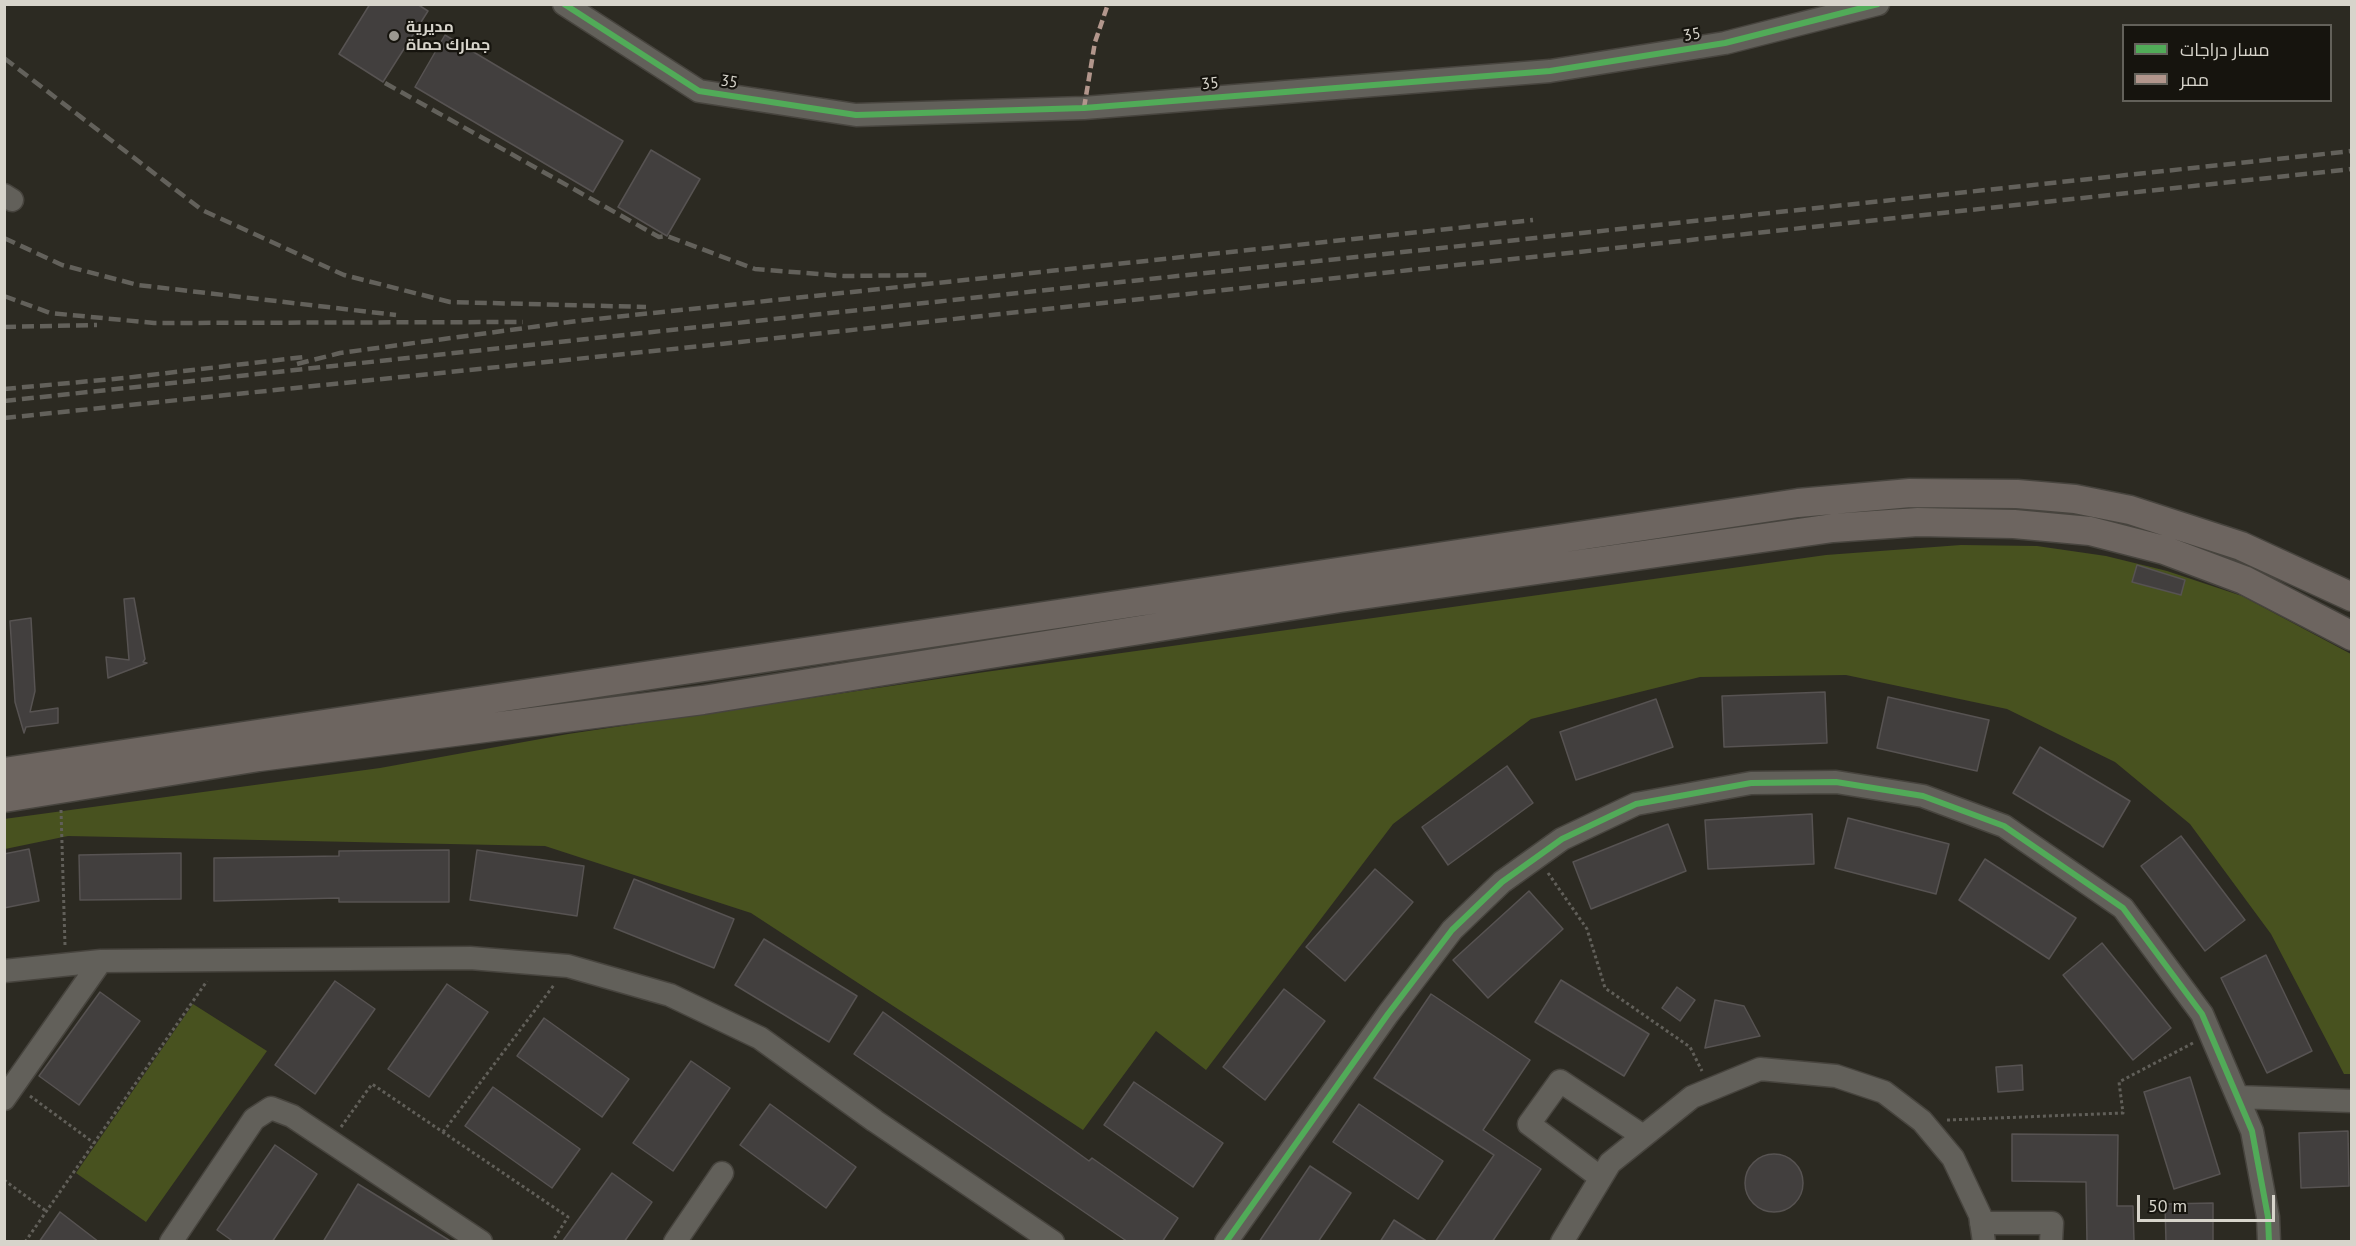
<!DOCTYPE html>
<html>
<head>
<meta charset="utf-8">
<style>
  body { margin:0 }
  #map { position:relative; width:2356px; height:1246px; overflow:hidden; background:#2c2a22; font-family:"PT Sans",Cairo,sans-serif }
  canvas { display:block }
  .frame { position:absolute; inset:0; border:6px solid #d7d4cb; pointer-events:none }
  .legend { position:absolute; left:2122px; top:24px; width:210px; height:78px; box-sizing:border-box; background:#16140e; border:2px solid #63615a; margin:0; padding:8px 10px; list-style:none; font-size:18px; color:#d7d4cb }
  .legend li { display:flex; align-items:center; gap:12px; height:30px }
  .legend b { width:30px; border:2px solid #63615a }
  .scale { position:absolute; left:2137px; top:1195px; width:138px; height:27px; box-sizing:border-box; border:3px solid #d7d4cb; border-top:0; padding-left:8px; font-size:18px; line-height:21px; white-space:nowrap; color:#d7d4cb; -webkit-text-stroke:4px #16140e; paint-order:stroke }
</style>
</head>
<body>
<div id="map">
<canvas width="2356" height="1246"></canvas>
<div class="frame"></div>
<ul class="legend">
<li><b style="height:8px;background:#51ab58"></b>مسار دراجات</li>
<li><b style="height:8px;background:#b2968c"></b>ممر</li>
</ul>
<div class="scale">50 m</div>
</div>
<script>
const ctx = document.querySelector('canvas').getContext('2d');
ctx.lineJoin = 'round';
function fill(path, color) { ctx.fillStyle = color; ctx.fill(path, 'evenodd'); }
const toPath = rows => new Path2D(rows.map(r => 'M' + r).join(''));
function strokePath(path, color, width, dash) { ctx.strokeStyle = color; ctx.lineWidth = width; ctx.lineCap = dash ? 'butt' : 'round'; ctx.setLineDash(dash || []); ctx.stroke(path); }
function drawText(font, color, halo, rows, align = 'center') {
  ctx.font = font + ' "PT Sans",Cairo,sans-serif'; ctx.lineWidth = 4.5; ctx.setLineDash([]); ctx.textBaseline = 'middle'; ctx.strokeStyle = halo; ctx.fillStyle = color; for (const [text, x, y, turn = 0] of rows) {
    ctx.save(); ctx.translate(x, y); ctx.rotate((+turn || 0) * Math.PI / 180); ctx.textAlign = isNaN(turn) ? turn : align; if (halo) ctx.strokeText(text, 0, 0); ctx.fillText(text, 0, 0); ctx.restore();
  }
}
const green = toPath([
  [1961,545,2037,546,2106,556,2167,571,2242,596,2351,654,2351,1074,2344,1074,2271,934,2190,824,2115,762,2007,709,1846,675,1700,677,1531,719,1393,824,1206,1070,1156,1031,1083,1130,751,913,545,846,68,836,5,849,4,819,380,768,568,734,985,672,1826,555],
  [193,1004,267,1051,146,1222,76,1173]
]);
const building = toPath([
  [370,4,417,4,428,11,383,82,339,54,370,4],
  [445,35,623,141,593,192,415,87,445,35],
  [651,150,700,179,667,236,618,207,651,150],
  [2137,565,2185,580,2181,595,2132,582,2137,565],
  [134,598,145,659,143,662,147,663,108,678,106,657,129,660,124,599,134,598],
  [31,618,35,691,30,712,58,708,58,723,26,727,24,733,15,702,10,621,31,618],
  [1825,692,1827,743,1724,747,1722,696,1825,692],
  [1888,697,1989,720,1977,771,1877,748,1888,697],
  [1656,699,1673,747,1576,780,1560,732,1656,699],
  [2040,747,2130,801,2103,847,2013,793,2040,747],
  [1507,766,1533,803,1448,865,1422,827,1507,766],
  [1812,814,1814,864,1708,869,1705,820,1812,814],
  [1848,818,1949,844,1936,894,1835,868,1848,818],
  [1668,824,1686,871,1591,909,1573,862,1668,824],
  [2181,836,2245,920,2205,951,2141,866,2181,836],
  [29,849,39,901,4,908,4,854,29,849],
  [449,850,449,902,339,902,339,898,214,901,214,858,339,856,339,851,449,850],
  [477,850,584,866,577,916,470,900,477,850],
  [181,853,181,899,80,900,79,855,181,853],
  [1985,859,2076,918,2049,959,1959,900,1985,859],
  [1375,869,1413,902,1345,981,1306,947,1375,869],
  [634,879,734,919,714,968,614,928,634,879],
  [1529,891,1563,929,1488,998,1453,960,1529,891],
  [764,939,857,996,829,1042,735,985,764,939],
  [2102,943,2171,1028,2133,1060,2063,975,2102,943],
  [2266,955,2312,1051,2267,1073,2221,978,2266,955],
  [1561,980,1649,1034,1624,1076,1535,1022,1561,980],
  [335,981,375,1009,315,1094,275,1065,335,981],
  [447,984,488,1012,429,1097,388,1069,447,984],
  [1677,987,1695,1000,1680,1021,1662,1008,1677,987],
  [1284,989,1325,1021,1265,1100,1223,1067,1284,989],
  [100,992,140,1021,79,1105,39,1076,100,992],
  [1431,994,1530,1060,1483,1130,1541,1169,1492,1242,1435,1242,1494,1155,1374,1078,1431,994],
  [1715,1000,1744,1006,1760,1036,1705,1048,1715,1000],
  [883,1012,1089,1161,1092,1158,1178,1218,1162,1242,1128,1242,854,1054,883,1012],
  [544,1018,629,1079,602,1117,517,1056,544,1018],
  [691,1061,730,1088,673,1171,633,1143,691,1061],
  [2022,1065,2023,1090,1998,1092,1996,1067,2022,1065],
  [2190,1077,2220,1174,2174,1189,2144,1092,2190,1077],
  [1134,1082,1223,1143,1193,1187,1104,1125,1134,1082],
  [493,1087,580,1149,552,1188,465,1126,493,1087],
  [770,1104,856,1167,826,1208,740,1145,770,1104],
  [1359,1104,1443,1161,1418,1199,1333,1142,1359,1104],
  [2348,1131,2349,1186,2301,1188,2299,1133,2348,1131],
  [2012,1134,2118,1135,2117,1206,2133,1206,2134,1242,2087,1242,2086,1182,2012,1181,2012,1134],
  [275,1145,317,1174,272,1242,234,1242,217,1230,275,1145],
  '1745 1183a29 29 0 1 1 58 0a29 29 0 1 1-58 0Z',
  [1310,1166,1351,1193,1318,1242,1259,1242,1310,1166],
  [612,1173,652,1202,624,1242,562,1242,612,1173],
  [358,1184,452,1242,323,1242,358,1184],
  [2213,1203,2213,1242,2166,1242,2165,1204,2213,1203],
  [60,1212,99,1242,39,1242,60,1212],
  [1394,1220,1428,1242,1380,1242,1394,1220]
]);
const path = toPath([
  [61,810,65,945],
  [1548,873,1587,929,1605,988,1690,1047,1702,1071],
  [30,1096,94,1143],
  [1947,1120,2123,1113,2119,1082,2193,1043],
  [341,1127,372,1084,568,1217,552,1242],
  [443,1132,554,985],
  [4,1180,46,1211],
  [25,1242,207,981]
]);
const minor = toPath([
  [564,4,699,91,856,115,1084,108,1550,71,1725,43,1878,4],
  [4,195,12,200],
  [4,971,101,961,470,958,568,966,670,995,760,1038,875,1121,1053,1242],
  [2238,1097,2352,1101],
  [4,1099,101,961],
  [1601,1178,1529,1124,1560,1081,1643,1136],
  [1981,1223,2052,1223,2051,1242],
  [171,1242,254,1119,271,1108,292,1116,481,1242],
  [675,1242,722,1173],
  [1226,1242,1388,1014,1452,930,1502,882,1562,839,1636,804,1751,783,1836,782,1923,796,2004,826,2123,908,2202,1014,2252,1131,2268,1217,2269,1242],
  [1562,1242,1610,1163,1692,1097,1760,1069,1836,1076,1884,1092,1922,1121,1953,1158,1980,1215,1984,1242]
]);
const major = toPath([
  [4,772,1798,503,1910,493,2017,494,2075,499,2130,510,2241,546,2352,597],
  [4,798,259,757,703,700,1340,598,1833,528,1918,522,2014,524,2090,531,2164,550,2244,580,2352,636]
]);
const rail = toPath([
  [4,58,202,210,344,275,450,302,646,307],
  [385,83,659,237,667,236,755,269,844,276,932,275],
  [4,238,62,265,138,285,396,315],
  [4,296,50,313,154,323,523,322],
  [4,327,97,325],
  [297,364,340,353,577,321,1533,220],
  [4,389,124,378,304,357],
  [4,401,2352,151],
  [4,418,721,344,2352,169]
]);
const quiet = toPath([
  [1084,108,1095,42,1108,4]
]);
const cycleway = toPath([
  [564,4,699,91,856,115,1084,108,1550,71,1725,43,1878,4],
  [1226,1242,1388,1014,1452,930,1502,882,1562,839,1636,804,1751,783,1836,782,1923,796,2004,826,2123,908,2202,1014,2252,1131,2268,1217,2269,1242]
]);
const markers = [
  [394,36,6,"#9b9890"]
];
const poiNames = [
  ["مديرية",406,27],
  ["جمارك حماة",406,45]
];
const streetNames = [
  ["35",1692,35,-9],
  ["35",729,82,9],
  ["35",1210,84,-5]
];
fill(green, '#48521f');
fill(building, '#423f3e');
strokePath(building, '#575352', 1.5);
strokePath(minor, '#47443e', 25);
strokePath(major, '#47443e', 31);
strokePath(path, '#615f59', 3, [3, 3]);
strokePath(minor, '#62605a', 22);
strokePath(major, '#6d6560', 28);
strokePath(rail, '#63615b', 4.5, [12, 6]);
strokePath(quiet, '#b2968c', 4.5, [9, 4.5]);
strokePath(cycleway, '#51ab58', 6);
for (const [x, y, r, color] of markers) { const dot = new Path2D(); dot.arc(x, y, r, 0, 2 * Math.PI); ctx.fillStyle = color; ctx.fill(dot); strokePath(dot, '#16140e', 2); }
drawText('bold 16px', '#d7d4cb', '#16140e', poiNames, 'left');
drawText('16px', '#d7d4cb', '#16140e', streetNames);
</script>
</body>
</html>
